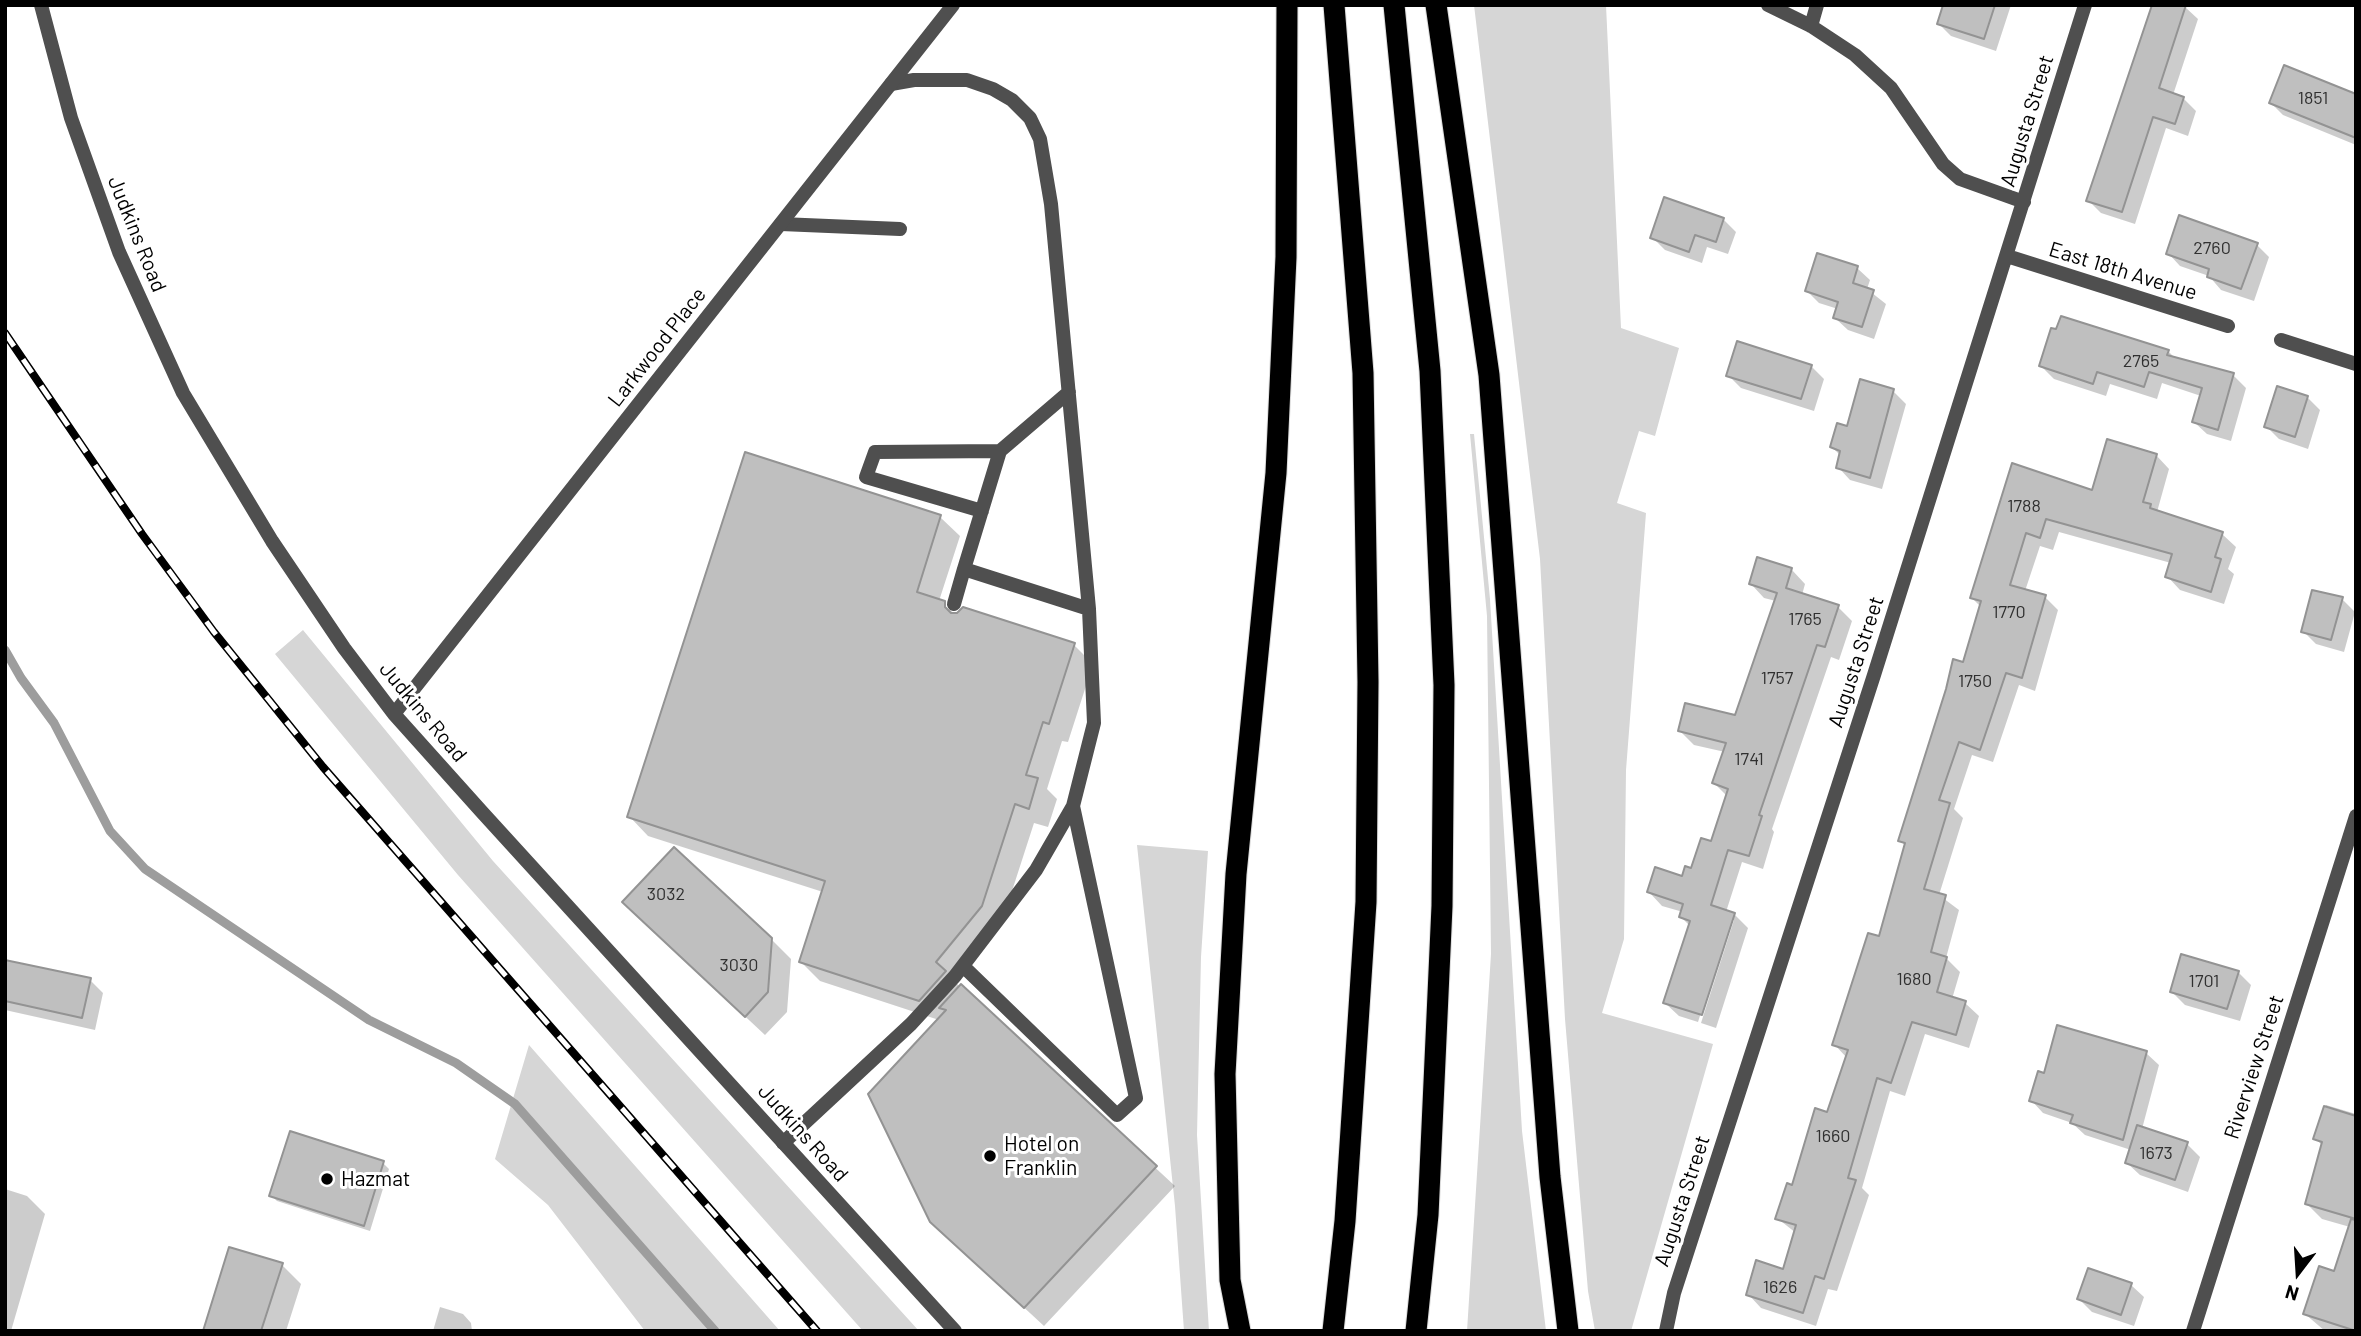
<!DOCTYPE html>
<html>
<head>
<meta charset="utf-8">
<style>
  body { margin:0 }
  #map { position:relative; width:2361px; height:1336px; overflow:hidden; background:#fff; font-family:Barlow,sans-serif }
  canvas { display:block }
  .frame { position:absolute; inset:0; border:7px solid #000; pointer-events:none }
  .north { position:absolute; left:2263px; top:1238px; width:70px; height:70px; -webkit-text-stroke:5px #fff; paint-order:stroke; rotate:197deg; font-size:19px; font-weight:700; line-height:28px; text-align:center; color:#000 }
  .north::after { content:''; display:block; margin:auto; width:24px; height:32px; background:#000; clip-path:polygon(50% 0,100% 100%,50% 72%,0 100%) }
</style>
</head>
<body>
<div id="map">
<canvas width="2361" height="1336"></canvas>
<div class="frame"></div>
<div class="north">N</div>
</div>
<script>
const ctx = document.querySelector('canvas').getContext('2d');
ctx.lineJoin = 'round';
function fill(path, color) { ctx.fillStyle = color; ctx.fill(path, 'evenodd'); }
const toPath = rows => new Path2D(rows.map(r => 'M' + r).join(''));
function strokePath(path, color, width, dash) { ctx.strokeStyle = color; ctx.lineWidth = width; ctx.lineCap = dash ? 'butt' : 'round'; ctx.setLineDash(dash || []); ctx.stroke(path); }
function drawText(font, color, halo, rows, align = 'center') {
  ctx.font = font + ' Barlow,sans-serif'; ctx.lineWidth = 6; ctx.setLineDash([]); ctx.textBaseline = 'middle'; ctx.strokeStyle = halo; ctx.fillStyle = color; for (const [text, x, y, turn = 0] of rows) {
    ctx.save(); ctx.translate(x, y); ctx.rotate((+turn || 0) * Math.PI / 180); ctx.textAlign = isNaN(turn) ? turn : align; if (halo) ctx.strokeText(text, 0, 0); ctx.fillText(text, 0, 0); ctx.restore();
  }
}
const green = toPath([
  [1474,5,1606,5,1621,328,1679,348,1655,436,1639,431,1617,503,1646,513,1626,770,1624,939,1602,1013,1713,1044,1631,1331,1595,1331,1588,1291,1565,1019,1540,559],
  [1470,434,1474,434,1490,599,1522,1131,1546,1331,1467,1331,1491,954,1487,616],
  [303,630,493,861,919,1331,863,1331,458,875,275,654],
  [1137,845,1208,851,1201,957,1197,1135,1209,1331,1184,1331,1175,1206],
  [529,1045,780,1331,645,1331,548,1205,495,1159]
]);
const shadow = toPath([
  [1945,5,2011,5,1996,51,1951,36,1939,24],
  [2185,7,2198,19,2173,95,2183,98,2196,111,2188,136,2166,128,2135,224,2101,213,2088,200],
  [2356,96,2356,145,2283,115,2271,103],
  [1723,219,1736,232,1728,254,1707,247,1702,263,1665,250,1652,237],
  [2257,245,2269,257,2254,301,2221,290,2209,276,2180,266,2168,253],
  [1857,268,1870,280,1867,289,1886,304,1874,339,1848,330,1835,318,1838,309,1819,303,1807,291],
  [2168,351,2177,360,2233,375,2246,388,2231,441,2207,434,2194,422,2201,396,2162,383,2157,399,2110,384,2106,396,2054,379,2041,366],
  [1811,366,1824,379,1814,411,1741,388,1728,375],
  [1893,391,1906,404,1882,489,1850,480,1838,467,1841,456,1832,447,1848,428],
  [2307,397,2320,410,2308,449,2279,439,2266,426],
  [2156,455,2169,469,2157,512,2222,534,2236,547,2228,569,2234,574,2224,604,2180,590,2167,576,2171,563,2059,532,2053,550,2040,546,2025,591,2045,597,2058,610,2035,691,2019,685,1993,762,1972,755,1954,809,1963,818,1939,895,1959,910,1946,958,1960,972,1952,999,1965,1003,1979,1016,1969,1048,1925,1034,1905,1096,1890,1091,1862,1188,1869,1195,1837,1291,1828,1289,1816,1326,1761,1308,1748,1294,1784,1271,1796,1233,1777,1218,1828,1114,1847,1058,1834,1044,1880,938,1906,846,1900,840,1965,664,1981,607,1972,598,2013,465,2094,492],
  [940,517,960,536,939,601,956,615,1074,645,1093,664,1068,742,1062,741,1047,789,1057,799,1048,827,1034,823,1001,925,955,982,1175,1186,1044,1326,952,1241,939,1020,820,981,801,962,823,892,648,836,629,816],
  [1759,559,1792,570,1805,584,1802,595,1838,607,1852,621,1839,660,1831,657,1772,829,1774,832,1763,869,1742,862,1726,912,1734,914,1748,928,1716,1028,1701,1023,1734,920,1730,920,1698,1022,1679,1016,1665,1003,1690,926,1681,917,1683,912,1662,906,1649,892,1684,878,1712,843,1727,796,1714,783,1725,752,1694,745,1680,731,1736,718,1776,601,1764,598,1751,584],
  [2342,599,2355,612,2344,652,2316,644,2303,631],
  [643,921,771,939,791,959,787,1012,765,1035],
  [5,962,90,980,103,993,95,1030,5,1010],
  [2238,972,2251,985,2240,1021,2185,1005,2172,992],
  [2146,1053,2159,1065,2142,1129,2187,1144,2200,1157,2188,1192,2140,1175,2127,1163,2131,1150,2085,1135,2072,1123,2043,1113,2031,1100,2045,1075],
  [2326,1105,2356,1114,2356,1331,2325,1331,2305,1314,2335,1273,2350,1227,2322,1219,2307,1204,2323,1146,2315,1138],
  [291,1134,383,1163,389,1169,370,1231,277,1201,271,1195],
  [5,1189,27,1196,45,1214,11,1331,5,1331],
  [282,1265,301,1284,286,1331,205,1331],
  [2131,1285,2144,1297,2134,1326,2092,1312,2079,1299],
  [440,1307,463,1314,471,1323,472,1331,433,1331]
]);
const stream = toPath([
  [5,650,21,678,54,723,110,831,145,869,369,1020,456,1063,515,1104,715,1331]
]);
const building = toPath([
  [1943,5,1995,5,1984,39,1937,24,1943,5],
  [2152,5,2186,5,2159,88,2184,97,2175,124,2153,117,2122,212,2086,201,2152,5],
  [2284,65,2356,94,2356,138,2269,103,2284,65],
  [1664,197,1724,218,1716,242,1695,235,1689,252,1650,238,1664,197],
  [2179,215,2258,243,2241,289,2207,277,2209,269,2166,254,2179,215],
  [1817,253,1858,266,1853,283,1874,290,1862,327,1833,318,1838,302,1805,291,1817,253],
  [2061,316,2169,350,2167,355,2234,373,2218,430,2192,422,2202,388,2149,372,2144,387,2097,372,2093,384,2039,366,2051,328,2056,329,2061,316],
  [1737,341,1812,365,1801,399,1726,376,1737,341],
  [1860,379,1894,389,1870,478,1836,468,1840,451,1830,447,1837,423,1847,426,1860,379],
  [2277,386,2308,396,2295,437,2264,427,2277,386],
  [2107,439,2157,454,2143,502,2151,504,2150,508,2223,532,2215,557,2221,559,2211,592,2165,577,2172,554,2046,519,2040,538,2026,533,2010,585,2046,595,2022,678,2006,673,1980,750,1959,742,1939,800,1950,803,1924,889,1946,895,1931,952,1947,957,1937,992,1966,1001,1956,1035,1912,1022,1891,1083,1877,1078,1848,1178,1856,1180,1824,1279,1815,1276,1803,1313,1746,1295,1756,1260,1783,1269,1796,1225,1775,1219,1787,1183,1792,1185,1815,1108,1827,1112,1848,1050,1832,1045,1868,933,1879,936,1905,843,1898,841,1946,689,1953,659,1963,662,1981,601,1970,598,2012,463,2092,490,2107,439],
  [745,452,941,515,917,592,945,601,945,607,951,613,957,613,963,607,1075,643,1049,724,1043,722,1026,775,1038,778,1029,809,1015,804,982,906,936,962,946,971,919,1001,799,962,825,881,627,817,745,452],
  [1757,557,1792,568,1786,588,1839,605,1825,647,1817,645,1759,815,1762,816,1749,856,1728,850,1711,905,1735,913,1702,1015,1663,1003,1690,921,1679,917,1683,904,1647,892,1655,867,1682,876,1685,866,1691,868,1701,838,1711,841,1728,789,1712,783,1726,743,1678,731,1685,703,1735,715,1777,593,1749,584,1757,557],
  [2312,590,2343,597,2331,640,2301,632,2312,590],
  [674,847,772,938,768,992,745,1017,622,902,674,847],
  [2181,954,2239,971,2227,1009,2170,992,2181,954],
  [5,960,91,978,82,1018,5,1001,5,960],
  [961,984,1157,1166,1024,1308,930,1222,868,1094,946,1010,939,1008,961,984],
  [2057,1025,2147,1051,2123,1140,2070,1123,2073,1115,2029,1101,2038,1071,2044,1073,2057,1025],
  [2324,1106,2356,1116,2356,1219,2305,1204,2322,1142,2313,1139,2324,1106],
  [2137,1125,2188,1142,2175,1180,2125,1163,2137,1125],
  [290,1131,384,1161,364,1226,269,1196,290,1131],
  [2351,1219,2356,1220,2356,1331,2303,1314,2319,1266,2334,1271,2351,1219],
  [229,1247,283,1263,261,1331,203,1331,229,1247],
  [2088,1268,2132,1283,2121,1315,2077,1299,2088,1268]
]);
const service = toPath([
  [781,224,900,229],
  [1069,392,1000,451,964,569,1089,609],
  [982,511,866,477,875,452,1000,451],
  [954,604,964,569],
  [963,966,1117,1115,1136,1098,1073,806],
  [783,1143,911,1024,955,976,1036,870,1073,806,1094,723,1089,609,1051,204,1040,139,1030,118,1012,100,993,89,967,80,914,80,891,84]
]);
const minor = toPath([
  [41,5,71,118,119,252,183,393,272,541,344,648,394,714,481,811,955,1331],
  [1768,5,1811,26,1855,55,1891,88,1943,164,1960,179,2024,202],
  [1811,26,1817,5],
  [2007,256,2228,326],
  [2281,340,2356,364],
  [394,714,953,5],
  [1666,1331,1674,1293,1874,675,2085,5],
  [2193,1331,2356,816]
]);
const motorway = toPath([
  [1394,5,1430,371,1444,685,1442,906,1428,1215,1416,1331],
  [1436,5,1489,375,1550,1177,1568,1331],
  [1240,1331,1230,1280,1225,1074,1236,874,1276,473,1286,257,1287,5],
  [1333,1331,1345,1221,1366,902,1368,682,1363,373,1334,5]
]);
const rail = toPath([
  [5,333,142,534,214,632,323,767,817,1331]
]);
const markers = [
  [990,1156,7,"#000"],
  [327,1179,7,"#000"]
];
const numberNames = [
  ["1851",2313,98],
  ["2760",2212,248],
  ["2765",2141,361],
  ["1788",2024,506],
  ["1770",2009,612],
  ["1765",1805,619],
  ["1757",1777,678],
  ["1750",1975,681],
  ["1741",1749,759],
  ["3032",666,894],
  ["3030",739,965],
  ["1680",1914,979],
  ["1701",2204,981],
  ["1660",1833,1136],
  ["1673",2156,1153],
  ["1626",1780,1287]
];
const streetNames = [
  ["Augusta Street",2027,121,-73],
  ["Judkins Road",137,234,68],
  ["East 18th Avenue",2123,271,17],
  ["Larkwood Place",657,347,-52],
  ["Augusta Street",1856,662,-72],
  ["Judkins Road",423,712,50],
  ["Riverview Street",2254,1067,-72],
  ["Judkins Road",803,1133,48],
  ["Augusta Street",1682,1201,-72]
];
const poiNames = [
  ["Hotel on",1004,1144],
  ["Franklin",1004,1168],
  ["Hazmat",341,1179]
];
fill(green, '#d6d6d6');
fill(shadow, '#0003');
strokePath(stream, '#9d9d9d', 9);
fill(building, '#bfbfbf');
strokePath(building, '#939393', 2);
strokePath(motorway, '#dbdbdb', 23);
strokePath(service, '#4f4f4f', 14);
strokePath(minor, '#4f4f4f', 14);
strokePath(motorway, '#000', 21);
strokePath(rail, '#000', 8);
strokePath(rail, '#fff', 5, [16]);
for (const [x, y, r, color] of markers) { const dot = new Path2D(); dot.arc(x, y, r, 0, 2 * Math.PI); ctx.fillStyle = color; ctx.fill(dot); strokePath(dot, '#fff', 2.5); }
drawText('18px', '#303030', null, numberNames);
drawText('21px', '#000', '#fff', streetNames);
drawText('21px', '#000', '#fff', poiNames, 'left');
</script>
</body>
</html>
